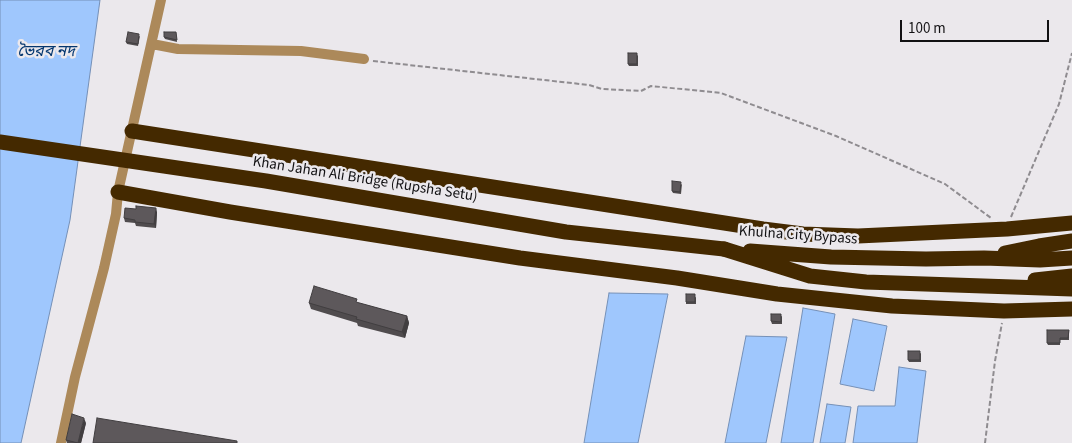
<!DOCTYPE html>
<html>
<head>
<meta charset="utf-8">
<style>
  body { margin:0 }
  #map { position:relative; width:1072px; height:443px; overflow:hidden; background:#ebe8ec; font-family:"Source Sans 3",sans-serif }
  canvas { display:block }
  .scale { position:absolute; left:900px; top:20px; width:149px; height:22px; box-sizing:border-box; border:2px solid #121113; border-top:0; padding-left:6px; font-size:15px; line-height:18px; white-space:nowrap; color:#121113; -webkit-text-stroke:4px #ebe8ec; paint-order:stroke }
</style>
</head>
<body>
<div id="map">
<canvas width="1072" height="443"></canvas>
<div class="scale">100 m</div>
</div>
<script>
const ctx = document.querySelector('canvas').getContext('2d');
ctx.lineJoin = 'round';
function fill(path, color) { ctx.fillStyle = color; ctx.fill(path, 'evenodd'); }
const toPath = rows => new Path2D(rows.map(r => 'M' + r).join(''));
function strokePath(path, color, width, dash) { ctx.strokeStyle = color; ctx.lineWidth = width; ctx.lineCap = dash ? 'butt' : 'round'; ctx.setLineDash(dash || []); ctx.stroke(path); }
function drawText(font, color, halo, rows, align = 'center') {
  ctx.font = font + ' "Source Sans 3","Noto Sans Bengali",sans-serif'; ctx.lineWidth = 5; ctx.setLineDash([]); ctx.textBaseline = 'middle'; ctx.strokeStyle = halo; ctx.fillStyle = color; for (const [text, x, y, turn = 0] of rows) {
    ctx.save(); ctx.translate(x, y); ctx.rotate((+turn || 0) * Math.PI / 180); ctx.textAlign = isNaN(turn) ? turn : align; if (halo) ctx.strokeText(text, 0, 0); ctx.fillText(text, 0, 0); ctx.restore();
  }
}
const water = toPath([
  [0,0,100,0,70,220,21,443,0,443,0,0],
  [609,293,668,294,638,443,584,443,609,293],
  [803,308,835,314,813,443,781,443,803,308],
  [853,319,887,326,874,391,840,384,853,319],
  [746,336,787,337,766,443,725,443,746,336],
  [899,367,926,371,917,443,853,443,858,406,895,406,899,367],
  [827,404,851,407,845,443,820,443,827,404]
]);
const path = toPath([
  [373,61,589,85,602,89,641,91,651,86,721,93,836,136,945,184,991,218],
  [1011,217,1059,104,1072,53],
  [985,443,995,361,1002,323]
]);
const minor = toPath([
  [152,44,178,49,301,51,364,59],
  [61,443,75,377,104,268,116,214,118,192,161,0]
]);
const highway = toPath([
  [132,131,763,229,803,234,858,236,1007,229,1072,223],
  [118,192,230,212,520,258,677,278,777,294,892,306,1004,311,1072,309],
  [724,249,810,276,866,282,1072,289],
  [750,251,831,257,926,259,984,258,1040,260,1072,258],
  [1005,253,1039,246,1072,241],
  [1035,280,1072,276]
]);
const highwayBridge = toPath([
  [0,142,266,181,566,232,724,249]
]);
const wall = toPath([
  [176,32,177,42,165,39,164,37],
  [140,36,138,46,127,44,126,42],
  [638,55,638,66,629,66,628,64],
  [682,184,681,194,673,193,672,191],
  [157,212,156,228,136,226,135,223,125,222,124,218],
  [696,297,696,304,686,304,686,302],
  [309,303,359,303,407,316,409,323,405,338,358,326,357,323,311,309],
  [782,316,782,324,772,324,771,321],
  [1069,330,1069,340,1060,340,1060,345,1048,345,1047,343],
  [921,353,921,362,909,362,908,360],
  [86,423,81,443,67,443,66,440]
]);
const shadedWall = toPath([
  [156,208,157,212,156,228,154,224],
  [407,316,409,323,405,338,402,332],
  [84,418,86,423,81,443,78,443]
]);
const building = toPath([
  [128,32,139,34,138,44,126,42,128,32],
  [164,32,176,32,177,40,164,37,164,32],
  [628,53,637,53,637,64,628,64,628,53],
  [672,181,681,182,680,192,672,191,672,181],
  [136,206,156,208,154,224,135,222,135,220,124,218,125,208,136,209,136,206],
  [314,286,357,299,356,302,407,316,402,332,356,319,357,317,309,303,314,286],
  [686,294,695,294,695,302,686,302,686,294],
  [771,314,781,314,781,322,771,321,771,314],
  [1047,330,1069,330,1068,338,1060,338,1060,343,1047,343,1047,330],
  [908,351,920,351,920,360,908,360,908,351],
  [72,414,84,418,78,443,66,440,72,414],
  [97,418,237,441,237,443,93,443,97,418]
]);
const streetNames = [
  ["Khan Jahan Ali Bridge (Rupsha Setu)",365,180,9],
  ["Khulna City Bypass",798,236,4]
];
const waterNames = [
  ["ভৈরব নদ",46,52]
];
fill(water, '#9fc7fd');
strokePath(water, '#7590b7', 1);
strokePath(path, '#8f8c90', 2, [5, 2.5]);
strokePath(minor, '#ac895a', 10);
strokePath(highway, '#442900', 15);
strokePath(highwayBridge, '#442900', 15);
fill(wall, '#504c4e');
fill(shadedWall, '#413e40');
fill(building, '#5d585b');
strokePath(building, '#413e40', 1);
drawText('15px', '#121113', '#ebe8ec', streetNames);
drawText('italic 16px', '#03366f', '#ebe8ec', waterNames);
</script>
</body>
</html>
